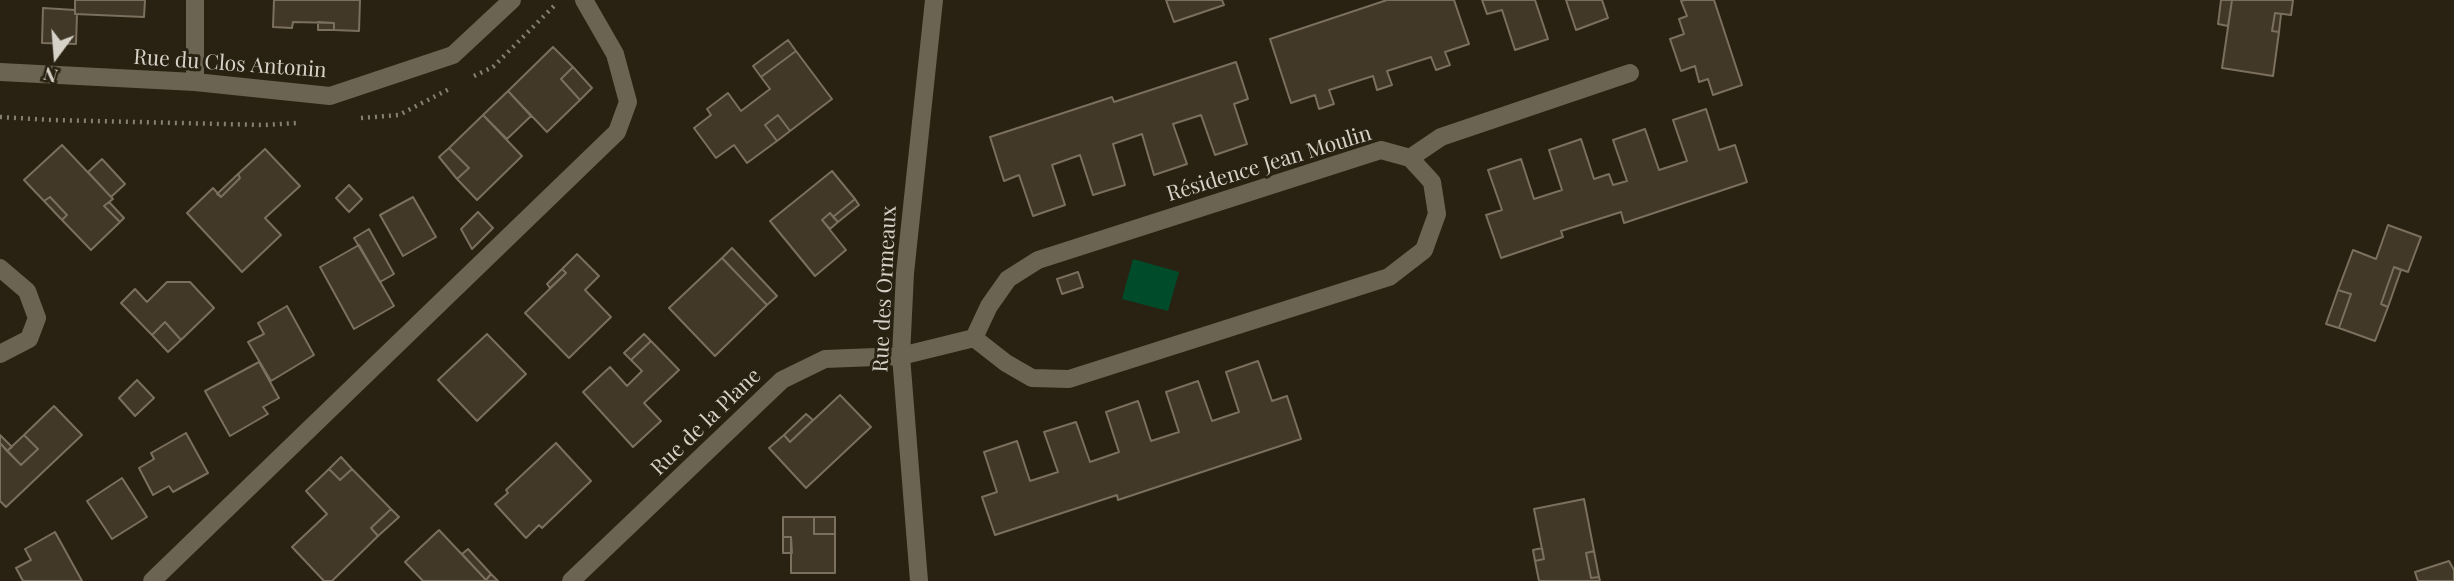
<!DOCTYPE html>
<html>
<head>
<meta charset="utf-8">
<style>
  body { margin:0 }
  #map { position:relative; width:2454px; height:581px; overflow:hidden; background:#292212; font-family:"Playfair Display",serif }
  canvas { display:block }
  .north { position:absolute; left:21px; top:21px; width:70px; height:70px; -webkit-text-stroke:5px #292212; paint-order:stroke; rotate:196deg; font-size:19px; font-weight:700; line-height:28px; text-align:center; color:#d6d2c8 }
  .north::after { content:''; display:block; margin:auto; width:24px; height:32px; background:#d6d2c8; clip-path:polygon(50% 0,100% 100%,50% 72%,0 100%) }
</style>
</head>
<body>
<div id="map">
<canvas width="2454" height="581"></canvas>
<div class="north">N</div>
</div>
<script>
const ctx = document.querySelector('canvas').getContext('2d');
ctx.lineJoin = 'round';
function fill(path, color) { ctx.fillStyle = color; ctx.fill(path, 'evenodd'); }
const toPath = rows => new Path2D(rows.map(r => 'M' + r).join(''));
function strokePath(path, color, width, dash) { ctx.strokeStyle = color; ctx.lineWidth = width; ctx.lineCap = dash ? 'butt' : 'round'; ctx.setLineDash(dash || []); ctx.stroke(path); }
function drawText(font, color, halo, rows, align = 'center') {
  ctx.font = font + ' "Playfair Display",serif'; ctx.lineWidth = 6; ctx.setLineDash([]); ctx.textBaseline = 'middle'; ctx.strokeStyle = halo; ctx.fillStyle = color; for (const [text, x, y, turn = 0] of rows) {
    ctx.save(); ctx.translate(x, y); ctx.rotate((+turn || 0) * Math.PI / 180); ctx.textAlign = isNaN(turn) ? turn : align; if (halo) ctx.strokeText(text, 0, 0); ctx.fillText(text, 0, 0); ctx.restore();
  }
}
const green = toPath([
  [1133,259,1179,272,1168,311,1122,299]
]);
const building = toPath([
  [75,0,145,0,144,17,75,14,75,0],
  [274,0,360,0,359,31,334,30,334,23,293,22,292,28,273,27,274,0],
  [1166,0,1222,0,1224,5,1174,22,1166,0],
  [1387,0,1454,0,1469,44,1445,52,1450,65,1436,70,1431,57,1387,71,1392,85,1377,90,1373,76,1329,90,1334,104,1319,109,1315,95,1291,103,1270,39,1387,0],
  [1482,0,1535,0,1548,39,1515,50,1502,10,1487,14,1482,0],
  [1566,0,1602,0,1608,18,1576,30,1566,0],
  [1685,0,1714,0,1742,85,1713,95,1708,79,1699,82,1695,66,1681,71,1670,39,1684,34,1679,19,1687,16,1681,1,1685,0],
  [2221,0,2232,0,2228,26,2218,24,2221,0],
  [2232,0,2293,0,2291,15,2275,13,2272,31,2279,32,2273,76,2222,68,2232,0],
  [43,8,75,10,75,14,77,14,76,44,42,43,43,8],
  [2275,13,2281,14,2279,32,2272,31,2275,13],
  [318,22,334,23,334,30,318,30,318,22],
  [788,40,796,51,761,77,753,66,788,40],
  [553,47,573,67,561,79,580,100,547,132,508,91,553,47],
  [796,51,832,99,790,131,778,115,765,125,777,141,747,163,734,145,716,158,694,128,711,115,707,109,728,93,741,111,770,89,761,77,796,51],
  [1236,62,1248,99,1234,104,1247,144,1215,155,1201,115,1173,124,1187,164,1154,175,1142,134,1113,144,1125,185,1093,195,1080,155,1052,165,1065,205,1033,216,1019,175,1004,181,990,137,1112,97,1114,102,1236,62],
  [573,67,592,88,580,100,561,79,573,67],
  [508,91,531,116,507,139,483,115,508,91],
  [1706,109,1719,150,1735,145,1747,182,1624,223,1621,212,1561,231,1563,237,1501,258,1486,215,1502,210,1488,170,1521,159,1534,199,1562,190,1549,150,1581,139,1594,179,1609,174,1613,185,1627,181,1613,140,1645,129,1659,170,1687,161,1673,120,1706,109],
  [483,115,522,156,477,200,457,179,469,168,449,148,483,115],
  [778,115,790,131,777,141,765,125,778,115],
  [62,145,113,199,104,206,120,222,91,250,62,220,67,215,50,197,44,201,24,180,62,145],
  [449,148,469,168,457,179,439,157,449,148],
  [265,149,300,186,265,218,281,235,242,272,187,213,213,188,221,197,240,178,238,174,265,149],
  [102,159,125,184,111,197,88,172,102,159],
  [832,171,855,199,833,217,830,213,822,220,846,250,815,276,770,221,832,171],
  [238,174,240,178,221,197,217,194,238,174],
  [349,185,362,199,349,212,336,198,349,185],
  [50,197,67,215,62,220,44,201,50,197],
  [413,197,436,237,403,256,380,215,413,197],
  [855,199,859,205,838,222,833,217,855,199],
  [109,202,124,218,120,222,104,206,109,202],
  [478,212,493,228,472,249,461,229,478,212],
  [830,213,838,222,830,229,822,220,830,213],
  [2388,225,2421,237,2408,272,2394,267,2381,304,2388,307,2375,341,2339,328,2351,294,2338,290,2353,250,2376,259,2388,225],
  [369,229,394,274,380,282,354,238,369,229],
  [359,245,394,306,354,329,320,267,359,245],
  [732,248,777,296,767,305,722,258,732,248],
  [577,254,599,276,585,290,611,317,569,358,525,313,566,273,562,269,577,254],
  [722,258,767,305,715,356,669,308,722,258],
  [2394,267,2401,270,2388,307,2381,304,2394,267],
  [562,269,566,273,550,288,547,284,562,269],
  [1078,272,1083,287,1062,294,1057,279,1078,272],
  [167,282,190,282,214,308,181,340,165,322,152,335,121,303,135,289,147,302,167,282],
  [2338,290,2351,294,2339,328,2326,324,2338,290],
  [287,306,314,355,271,381,248,342,264,334,258,323,287,306],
  [165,322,181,340,168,352,152,335,165,322],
  [487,334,526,374,477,421,438,380,487,334],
  [644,334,651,341,631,360,624,353,644,334],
  [651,341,679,370,644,403,661,421,633,447,583,392,610,367,627,386,642,371,631,360,651,341],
  [1258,361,1272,401,1287,396,1301,439,1118,500,1117,495,995,535,982,497,997,492,984,452,1017,441,1030,481,1058,472,1044,432,1076,422,1090,462,1119,452,1106,412,1138,401,1151,441,1179,432,1166,392,1198,381,1212,421,1239,412,1226,372,1258,361],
  [259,362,279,398,263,407,268,414,230,436,205,391,259,362],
  [137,380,154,398,135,416,119,398,137,380],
  [840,395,871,427,806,488,769,448,784,435,790,442,840,395],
  [54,406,82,435,6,507,0,501,0,443,21,465,38,449,24,435,54,406],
  [806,414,813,420,790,442,784,435,806,414],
  [186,433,208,473,173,492,169,486,153,495,139,468,154,459,151,453,186,433],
  [0,435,12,447,7,451,0,443,0,435],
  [24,435,38,449,21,465,7,451,24,435],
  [556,443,591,481,542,528,539,525,526,538,495,504,508,493,506,490,556,443],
  [341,457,352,469,340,480,329,469,341,457],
  [329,469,340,480,352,469,391,509,371,528,378,536,332,581,324,581,292,547,327,514,306,491,329,469],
  [122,478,147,517,112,539,87,501,122,478],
  [1584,499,1594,551,1586,553,1591,578,1599,577,1600,581,1539,581,1535,561,1544,559,1534,509,1584,499],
  [391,509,399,517,378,536,371,528,391,509],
  [783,517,814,517,814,534,835,534,835,573,791,573,791,537,783,537,783,517],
  [814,517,835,517,835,534,814,534,814,517],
  [439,530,486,580,491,574,498,581,423,581,405,562,439,530],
  [55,532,82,581,23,581,16,568,31,560,25,549,55,532],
  [783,537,791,537,792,553,783,553,783,537],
  [1542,548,1544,559,1535,561,1533,550,1542,548],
  [468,549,491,574,486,580,462,554,468,549],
  [1594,551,1599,577,1591,578,1586,553,1594,551],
  [2449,561,2454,570,2454,581,2418,581,2415,572,2449,561]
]);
const path = toPath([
  [474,76,493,67,556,4],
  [0,117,51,120,265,125,296,123],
  [361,118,399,115,451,88]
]);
const minor = toPath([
  [195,0,195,82],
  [0,72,195,82,330,96,453,55,512,0],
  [1381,150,1410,158,1432,182,1437,214,1424,250,1389,277,1069,379,1032,378,1006,363,974,338,989,306,1008,279,1038,260,1381,150],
  [1410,158,1441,137,1630,73],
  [0,268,27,291,37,318,29,339,0,354],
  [152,581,617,132,628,102,615,54,584,0],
  [571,581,782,380,825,359,901,356,974,338],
  [919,581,901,356,905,273,934,0]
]);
const streetNames = [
  ["Rue du Clos Antonin",230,64,4],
  ["Résidence Jean Moulin",1269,164,-17],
  ["Rue des Ormeaux",885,289,-87],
  ["Rue de la Plane",706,422,-44]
];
fill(green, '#004b2a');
fill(building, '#423828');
strokePath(building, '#7b6f5e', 2);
strokePath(path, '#868174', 4.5, [2, 5]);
strokePath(minor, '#6c6452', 18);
drawText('21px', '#d6d2c8', '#292212', streetNames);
</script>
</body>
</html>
